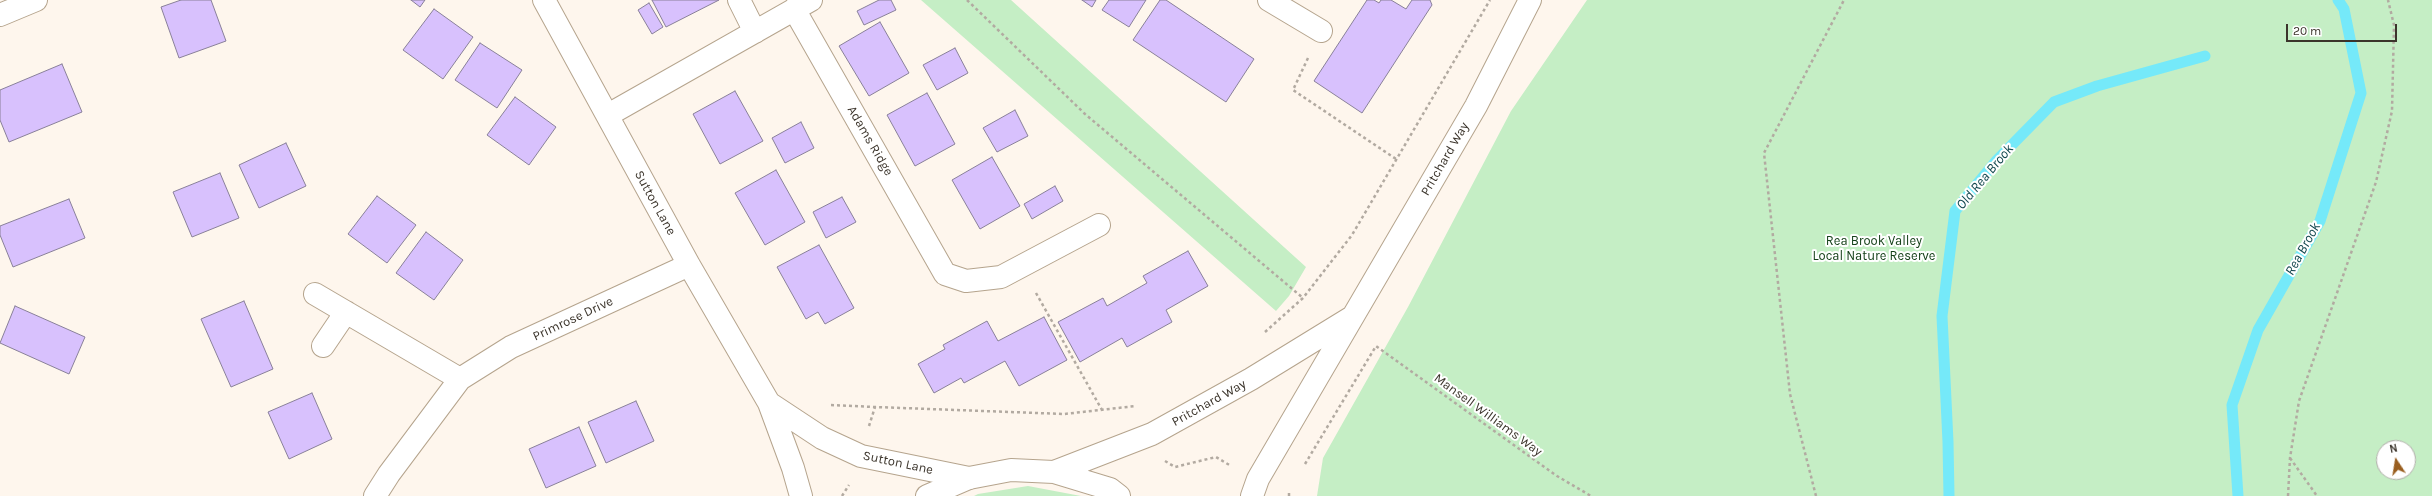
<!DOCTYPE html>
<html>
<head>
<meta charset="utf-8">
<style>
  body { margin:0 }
  #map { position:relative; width:2432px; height:496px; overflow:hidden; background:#fef6ed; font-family:Karla,sans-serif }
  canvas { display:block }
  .north { position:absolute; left:2376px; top:440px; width:40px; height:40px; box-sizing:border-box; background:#fff; border:1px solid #b1aeaa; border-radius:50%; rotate:348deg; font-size:11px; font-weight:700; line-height:16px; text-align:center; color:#3b342b }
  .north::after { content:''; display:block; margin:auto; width:14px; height:18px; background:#995e1f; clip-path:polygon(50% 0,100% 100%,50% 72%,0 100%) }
  .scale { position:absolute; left:2286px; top:24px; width:111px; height:18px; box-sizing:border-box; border:2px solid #3b342b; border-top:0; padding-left:5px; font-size:12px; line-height:14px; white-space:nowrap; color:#3b342b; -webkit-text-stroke:3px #fff; paint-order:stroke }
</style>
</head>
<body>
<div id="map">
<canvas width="2432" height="496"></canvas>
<div class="north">N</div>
<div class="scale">20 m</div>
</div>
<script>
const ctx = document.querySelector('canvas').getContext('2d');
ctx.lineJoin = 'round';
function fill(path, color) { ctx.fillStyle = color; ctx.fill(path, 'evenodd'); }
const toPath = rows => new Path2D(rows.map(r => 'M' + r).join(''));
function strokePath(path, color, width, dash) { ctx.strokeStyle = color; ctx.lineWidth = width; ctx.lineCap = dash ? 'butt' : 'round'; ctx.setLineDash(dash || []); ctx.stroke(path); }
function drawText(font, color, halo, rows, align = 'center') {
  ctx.font = font + ' Karla,sans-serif'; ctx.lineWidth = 4; ctx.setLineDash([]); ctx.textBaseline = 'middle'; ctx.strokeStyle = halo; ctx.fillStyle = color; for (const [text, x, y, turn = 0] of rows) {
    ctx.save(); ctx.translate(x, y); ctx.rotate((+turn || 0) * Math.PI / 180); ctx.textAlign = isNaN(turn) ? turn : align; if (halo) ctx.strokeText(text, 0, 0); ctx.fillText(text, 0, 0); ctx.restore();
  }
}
const green = toPath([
  [921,0,1011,0,1306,267,1289,296,1276,311],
  [1587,0,2432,0,2432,496,1317,496,1323,458,1408,307,1511,111],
  [2384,448,2408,448,2408,472,2384,472],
  [1028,486,1081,496,974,496,978,494]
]);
const stream = toPath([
  [1949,496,1948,442,1942,316,1955,211,1997,160,2054,102,2097,86,2205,56],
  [2238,496,2232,405,2258,330,2320,221,2361,93,2344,9,2338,0]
]);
const building = toPath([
  [181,0,211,0,226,41,179,58,161,7,181,0],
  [411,0,425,0,420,7,411,0],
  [652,0,719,0,666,27,652,0],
  [879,0,891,0,896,10,864,25,857,11,879,0],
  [1082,0,1096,0,1092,7,1082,0],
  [1109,0,1146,0,1129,27,1102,10,1109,0],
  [1160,0,1166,0,1254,59,1226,102,1133,40,1160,0],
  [1367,0,1374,0,1379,3,1381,0,1391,0,1406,9,1412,0,1430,0,1432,5,1362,113,1314,81,1367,0],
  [649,3,663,27,652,34,638,10,649,3],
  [434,9,473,37,443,79,403,50,434,9],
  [880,22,909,73,869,96,839,46,880,22],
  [480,43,522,70,497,108,455,80,480,43],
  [955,48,968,73,937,90,923,65,955,48],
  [62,64,82,112,9,142,0,120,0,90,62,64],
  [735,91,763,141,720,164,693,114,735,91],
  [927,93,955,144,915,166,887,115,927,93],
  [515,97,556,127,529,165,487,135,515,97],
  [1015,110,1028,136,997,152,983,128,1015,110],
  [801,122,814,148,785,163,772,138,801,122],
  [286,143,306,186,259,208,239,165,286,143],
  [992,157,1020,206,980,229,952,180,992,157],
  [776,170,805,222,765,245,735,193,776,170],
  [220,173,239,218,192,237,173,192,220,173],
  [1055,186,1063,201,1032,219,1024,204,1055,186],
  [377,196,416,225,387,263,348,234,377,196],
  [842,197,856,222,826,238,813,212,842,197],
  [69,199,85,238,13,267,0,235,0,226,69,199],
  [426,232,463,260,434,300,396,273,426,232],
  [819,245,854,308,825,324,818,312,806,319,777,267,819,245],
  [1188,251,1208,286,1166,310,1172,322,1127,347,1122,338,1080,362,1058,322,1103,298,1107,306,1147,283,1143,276,1188,251],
  [244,301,273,369,231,387,201,319,244,301],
  [15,306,85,337,69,374,0,343,15,306],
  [1044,317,1067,360,1019,386,1005,361,964,383,961,378,934,393,918,364,945,349,943,345,987,321,998,341,1044,317],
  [312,393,332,439,289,459,268,412,312,393],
  [636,401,654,441,606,463,588,422,636,401],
  [579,427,596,466,546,488,529,449,579,427]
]);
const path = toPath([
  [967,0,1085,114,1303,298],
  [1308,58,1293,90,1396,159],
  [1036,293,1102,410],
  [1265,332,1303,298,1352,235,1490,0],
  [831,405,875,407],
  [869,426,875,407,1064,414,1136,406],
  [2290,458,2317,496],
  [1165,461,1175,467,1216,457,1231,466],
  [1305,464,1376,346,1557,476,1591,496],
  [842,496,849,485],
  [1289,496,1289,491],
  [1816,496,1790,394,1764,153,1844,0],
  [2288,496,2290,458,2299,401,2376,182,2392,111,2394,25,2388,0]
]);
const minor = toPath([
  [544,0,689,265,769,403,793,468,801,496],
  [739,0,755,32],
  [1269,0,1321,31],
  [794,9,945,274,966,281,1001,277,1099,225],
  [0,15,36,0],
  [608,115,811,0],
  [315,294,460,379],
  [323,346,346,312],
  [769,403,822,438,861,456,969,478],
  [375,496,389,474,460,379,511,347,689,265]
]);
const major = toPath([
  [1054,472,1152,434,1251,379,1352,317],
  [927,496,969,478,1011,470,1054,472,1110,489,1119,496],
  [1252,496,1258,479,1476,106,1530,0]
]);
const streetNames = [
  ["Adams Ridge",870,141,60],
  ["Pritchard Way",1445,159,-60],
  ["Sutton Lane",655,203,61],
  ["Primrose Drive",573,319,-25],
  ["Pritchard Way",1209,403,-29],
  ["Mansell Williams Way",1488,415,36],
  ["Sutton Lane",898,463,12]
];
const parkNames = [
  ["Rea Brook Valley",1874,241],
  ["Local Nature Reserve",1874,256]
];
const waterNames = [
  ["Old Rea Brook",1985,177,-50],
  ["Rea Brook",2303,249,-61]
];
fill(green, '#c5eec5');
strokePath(stream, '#75e9f9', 11);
fill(building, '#d8c1fd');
strokePath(building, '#898099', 1);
strokePath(minor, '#b5a48d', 24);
strokePath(major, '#b5a48d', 24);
strokePath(path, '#b2aaa1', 2.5, [3, 3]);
strokePath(minor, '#fff', 22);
strokePath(major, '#fff', 22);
drawText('13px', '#3b342b', '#fff', streetNames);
drawText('13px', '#154119', '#fff', parkNames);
drawText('italic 14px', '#12474e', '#fff', waterNames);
</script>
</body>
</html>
